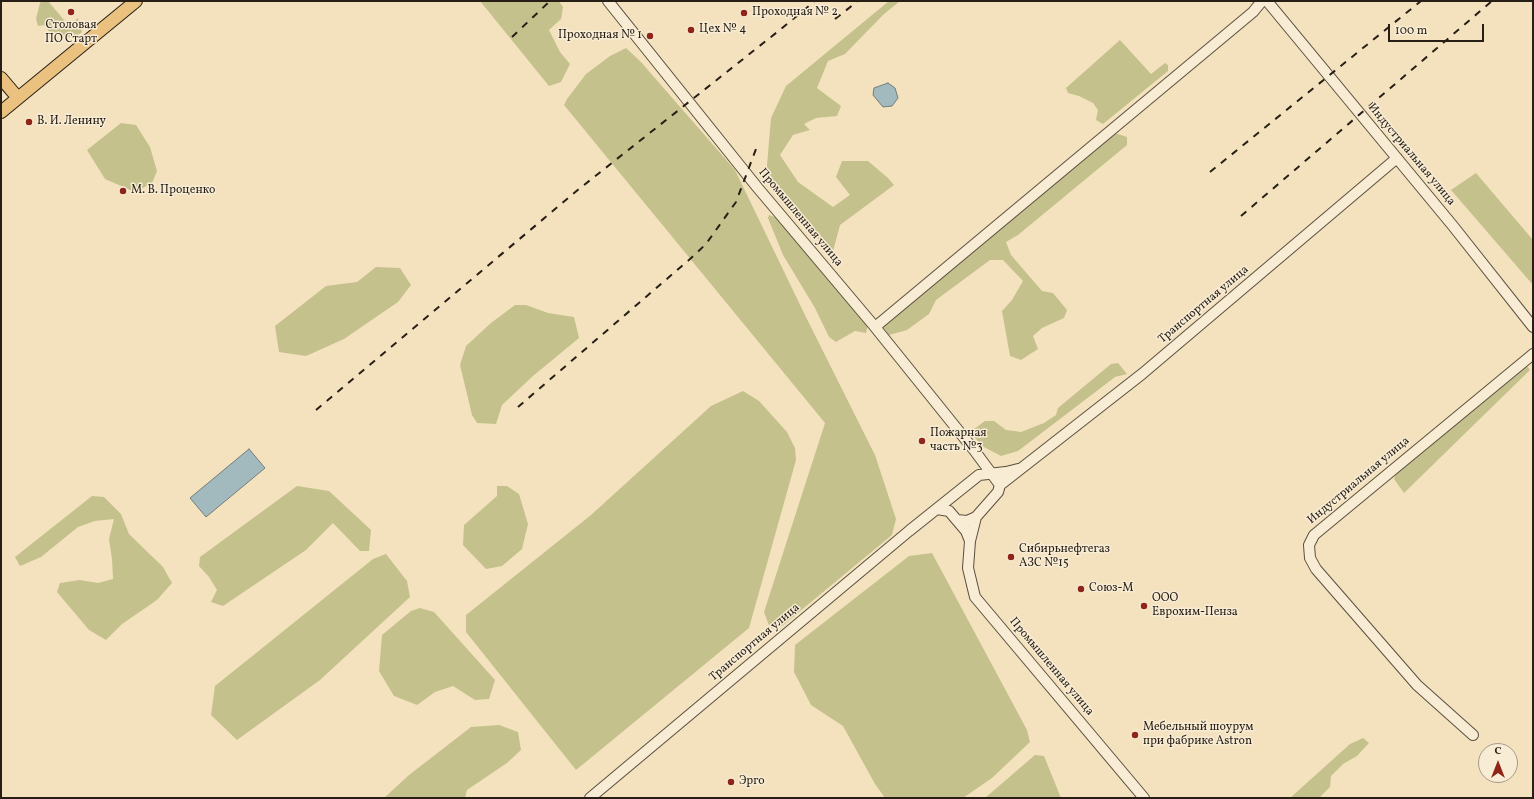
<!DOCTYPE html>
<html>
<head>
<meta charset="utf-8">
<style>
  body { margin:0 }
  #map { position:relative; width:1534px; height:799px; overflow:hidden; background:#f4e2be; font-family:Vollkorn,serif }
  canvas { display:block }
  .frame { position:absolute; inset:0; border:2px solid #271f15; pointer-events:none }
  .north { position:absolute; left:1478px; top:743px; width:40px; height:40px; box-sizing:border-box; background:#f8ecd5; border:1px solid #a49a88; border-radius:50%; rotate:0deg; font-size:11px; font-weight:700; line-height:16px; text-align:center; color:#271f15 }
  .north::after { content:''; display:block; margin:auto; width:14px; height:18px; background:#8f2418; clip-path:polygon(50% 0,100% 100%,50% 72%,0 100%) }
  .scale { position:absolute; left:1388px; top:24px; width:96px; height:18px; box-sizing:border-box; border:2px solid #271f15; border-top:0; padding-left:5px; font-size:12px; line-height:14px; white-space:nowrap; color:#271f15; -webkit-text-stroke:3px #f8ecd5; paint-order:stroke }
</style>
</head>
<body>
<div id="map">
<canvas width="1534" height="799"></canvas>
<div class="frame"></div>
<div class="north">С</div>
<div class="scale">100 m</div>
</div>
<script>
const ctx = document.querySelector('canvas').getContext('2d');
ctx.lineJoin = 'round';
function fill(path, color) { ctx.fillStyle = color; ctx.fill(path, 'evenodd'); }
const toPath = rows => new Path2D(rows.map(r => 'M' + r).join(''));
function strokePath(path, color, width, dash) { ctx.strokeStyle = color; ctx.lineWidth = width; ctx.lineCap = dash ? 'butt' : 'round'; ctx.setLineDash(dash || []); ctx.stroke(path); }
function drawText(font, color, halo, rows, align = 'center') {
  ctx.font = font + ' Vollkorn,serif'; ctx.lineWidth = 3; ctx.setLineDash([]); ctx.textBaseline = 'middle'; ctx.strokeStyle = halo; ctx.fillStyle = color; for (const [text, x, y, turn = 0] of rows) {
    ctx.save(); ctx.translate(x, y); ctx.rotate((+turn || 0) * Math.PI / 180); ctx.textAlign = isNaN(turn) ? turn : align; if (halo) ctx.strokeText(text, 0, 0); ctx.fillText(text, 0, 0); ctx.restore();
  }
}
const green = toPath([
  [42,1,48,1,69,26,78,18,82,32,76,37,68,37,59,34,54,38,44,25,38,26,36,19,40,3],
  [480,1,559,1,563,7,561,19,549,30,560,52,570,64,561,82,549,86],
  [889,1,900,1,884,14,845,54,828,61,817,88,841,106,837,116,816,118,804,124,810,130,793,135,780,155,798,182,833,207,850,195,836,177,842,161,868,161,888,178,894,185,840,225,832,255,766,177,771,118,786,86],
  [1120,40,1151,74,1165,63,1168,65,1168,71,1103,124,1096,120,1098,110,1093,103,1079,96,1068,93,1066,88],
  [626,48,641,62,735,170,804,313,875,455,896,519,892,535,782,626,770,628,764,612,825,423,564,105,567,99,586,74,610,56],
  [121,123,136,125,150,147,157,171,152,183,135,192,105,179,87,150],
  [1115,133,1127,137,1127,145,1018,235,1006,242,1011,255,1042,291,1053,293,1067,310,1064,318,1042,328,1033,336,1038,349,1021,360,1010,356,1002,311,1012,300,1023,281,1003,260,990,260,936,300,929,314,907,330,889,335,883,327],
  [1476,173,1533,240,1533,285,1451,190],
  [769,215,777,218,860,318,868,325,866,333,855,331,836,342,829,337,815,308,783,255,768,218],
  [376,267,400,268,411,285,398,302,344,339,306,356,279,352,275,326,326,286,357,282],
  [515,305,526,305,548,313,574,317,579,338,533,376,502,405,496,424,477,423,472,415,460,365,466,346,491,323],
  [1118,363,1127,374,1115,377,1018,451,1001,456,982,446,970,432,985,421,994,421,1006,430,1021,432,1044,423,1056,415,1058,408,1111,364],
  [1522,366,1527,366,1530,370,1404,493,1394,479,1397,471],
  [743,391,759,401,787,432,795,448,796,460,749,628,576,770,466,632,466,615,591,515,711,406],
  [297,486,329,491,371,530,369,551,360,551,333,523,306,550,223,606,211,602,217,590,209,577,199,566,200,557],
  [497,486,507,486,519,494,528,524,522,549,502,566,486,569,463,545,464,525,497,496],
  [92,496,104,497,121,514,129,534,163,567,172,583,157,600,122,624,106,640,89,630,57,592,60,583,80,580,98,583,113,579,112,559,109,539,114,519,95,521,78,527,41,557,20,566,15,557],
  [932,553,1027,730,1030,742,992,778,963,798,885,798,875,784,843,726,811,705,794,672,795,645,909,556],
  [386,554,407,581,410,597,320,680,237,740,211,715,215,686,373,559],
  [420,608,434,612,495,680,489,699,475,700,453,686,435,692,417,705,394,696,379,671,382,635,411,611],
  [499,725,518,732,521,750,507,763,467,790,465,798,384,798,409,775,471,727],
  [1363,738,1369,743,1357,756,1343,764,1331,776,1330,787,1319,798,1290,798,1350,744],
  [1035,755,1044,756,1061,798,985,798]
]);
const water = toPath([
  [888,83,895,88,898,98,892,106,883,107,873,95,874,88,888,83],
  [249,449,265,468,206,517,190,498,249,449]
]);
const minor = toPath([
  [608,1,757,187,875,327,974,450,1000,485],
  [1267,1,1453,226,1533,327],
  [875,327,1253,12,1262,1],
  [937,509,949,511,966,531,970,541],
  [976,517,970,541,968,568,975,597,1144,798],
  [957,520,967,521,976,517,998,492,1000,485,1142,374,1397,158],
  [1473,735,1417,685,1316,569,1310,558,1309,545,1314,535,1533,354],
  [590,798,909,531,979,475,1006,472,1018,469]
]);
const major = toPath([
  [1,78,18,98],
  [1,112,136,1]
]);
const rail = toPath([
  [835,19,858,1],
  [512,37,550,1],
  [1210,172,1421,1],
  [1241,216,1492,1],
  [518,407,690,259,706,244,736,202,756,149],
  [316,410,579,189,781,29,815,1]
]);
const markers = [
  [71,12,4,"#8f2418"],
  [744,13,4,"#8f2418"],
  [691,30,4,"#8f2418"],
  [650,36,4,"#8f2418"],
  [29,122,4,"#8f2418"],
  [123,191,4,"#8f2418"],
  [922,441,4,"#8f2418"],
  [1011,557,4,"#8f2418"],
  [1081,589,4,"#8f2418"],
  [1144,606,4,"#8f2418"],
  [1135,735,4,"#8f2418"],
  [731,782,4,"#8f2418"]
];
const poiNames = [
  ["Проходная № 2",752,13],
  ["Столовая",71,26,"center"],
  ["ПО Старт",71,40,"center"],
  ["Цех № 4",699,30],
  ["Проходная № 1",642,36,"right"],
  ["В. И. Ленину",37,122],
  ["М. В. Проценко",131,191],
  ["Пожарная",930,434],
  ["часть №3",930,448],
  ["Сибирьнефтегаз",1019,550],
  ["АЗС №15",1019,564],
  ["Союз-М",1089,589],
  ["ООО",1152,599],
  ["Еврохим-Пенза",1152,613],
  ["Мебельный шоурум",1143,728],
  ["при фабрике Astron",1143,742],
  ["Эрго",739,782]
];
const streetNames = [
  ["Индустриальная улица",1411,155,50],
  ["Промышленная улица",800,218,50],
  ["Транспортная улица",1204,305,-40],
  ["Индустриальная улица",1359,481,-40],
  ["Транспортная улица",755,643,-40],
  ["Промышленная улица",1051,667,50]
];
fill(green, '#c4c18c');
fill(water, '#a2babd');
strokePath(water, '#717c7a', 1);
strokePath(minor, '#5a503f', 12);
strokePath(major, '#271f15', 14);
strokePath(minor, '#f8ecd5', 10);
strokePath(major, '#eac17f', 12);
strokePath(rail, '#271f15', 2, [7, 7]);
for (const [x, y, r, color] of markers) { const dot = new Path2D(); dot.arc(x, y, r, 0, 2 * Math.PI); ctx.fillStyle = color; ctx.fill(dot); strokePath(dot, '#f8ecd5', 1.5); }
drawText('12px', '#271f15', '#f8ecd5', poiNames, 'left');
drawText('12px', '#271f15', '#f8ecd5', streetNames);
</script>
</body>
</html>
